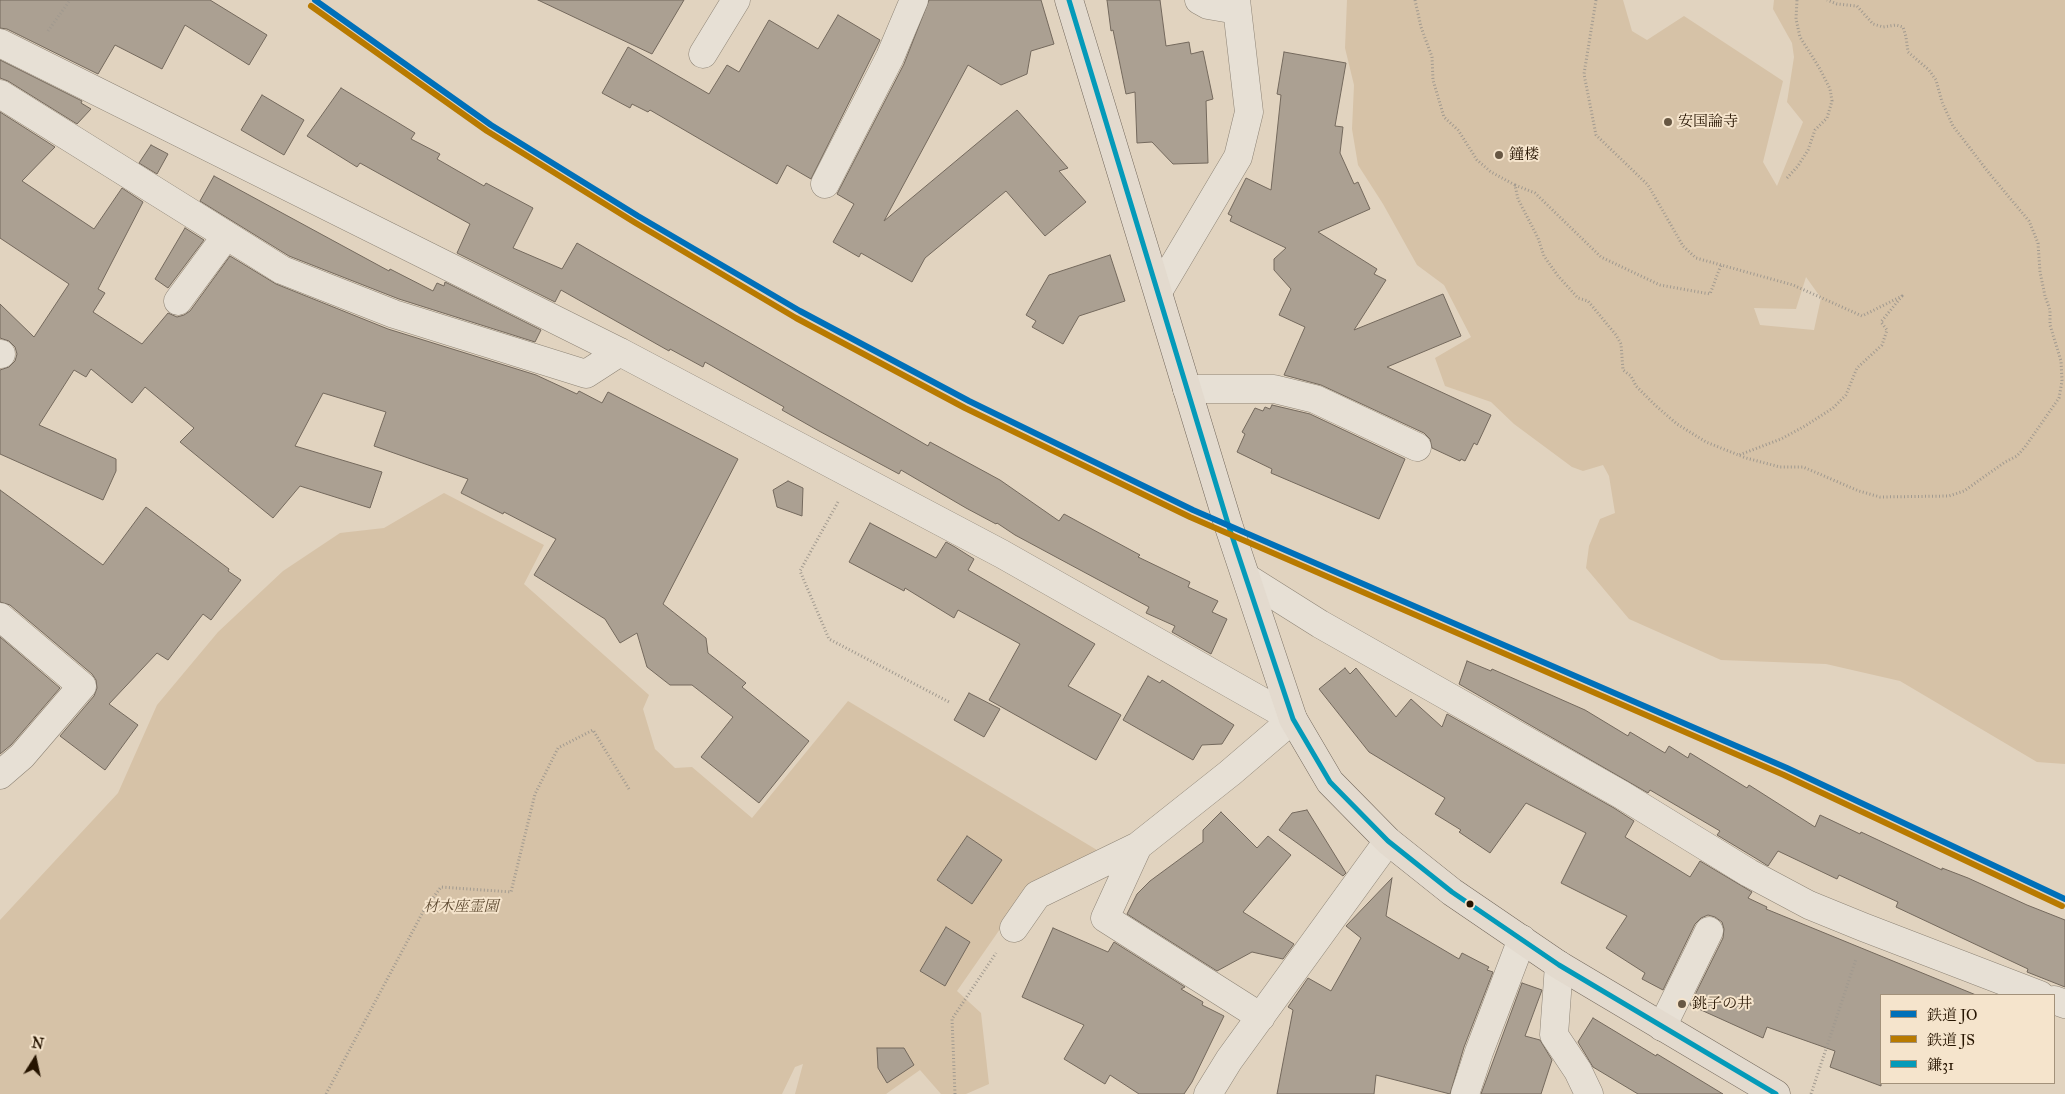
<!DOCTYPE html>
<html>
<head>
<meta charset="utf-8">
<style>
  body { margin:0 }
  #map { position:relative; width:2065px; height:1094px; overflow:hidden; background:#e1d3bf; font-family:"IM FELL Great Primer","Noto Serif JP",serif }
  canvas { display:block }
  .legend { position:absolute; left:1880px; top:994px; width:175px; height:90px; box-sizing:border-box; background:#f5e4cc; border:1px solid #a2917a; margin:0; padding:6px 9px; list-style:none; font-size:15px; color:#261400 }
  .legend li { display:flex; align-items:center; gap:10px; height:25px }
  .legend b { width:25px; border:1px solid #a2917a }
  .north { position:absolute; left:10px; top:1034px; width:50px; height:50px; -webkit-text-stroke:4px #f5e4cc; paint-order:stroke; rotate:10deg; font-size:14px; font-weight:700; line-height:20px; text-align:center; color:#261400 }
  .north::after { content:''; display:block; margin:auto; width:18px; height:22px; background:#261400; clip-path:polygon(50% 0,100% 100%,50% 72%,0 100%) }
</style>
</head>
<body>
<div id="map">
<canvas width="2065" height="1094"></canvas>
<ul class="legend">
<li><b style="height:6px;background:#0070b9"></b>鉄道 JO</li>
<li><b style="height:6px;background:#b87a00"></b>鉄道 JS</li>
<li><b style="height:6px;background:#049ab9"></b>鎌31</li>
</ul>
<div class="north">N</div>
</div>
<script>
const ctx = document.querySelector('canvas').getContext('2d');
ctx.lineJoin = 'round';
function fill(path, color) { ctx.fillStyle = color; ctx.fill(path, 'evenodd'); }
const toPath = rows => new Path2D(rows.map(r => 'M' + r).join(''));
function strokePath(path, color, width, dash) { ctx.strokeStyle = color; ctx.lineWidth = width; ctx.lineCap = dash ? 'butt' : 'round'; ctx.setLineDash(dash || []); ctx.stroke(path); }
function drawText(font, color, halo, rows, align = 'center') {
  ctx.font = font + ' "IM FELL Great Primer","Noto Serif JP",serif'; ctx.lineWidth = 4; ctx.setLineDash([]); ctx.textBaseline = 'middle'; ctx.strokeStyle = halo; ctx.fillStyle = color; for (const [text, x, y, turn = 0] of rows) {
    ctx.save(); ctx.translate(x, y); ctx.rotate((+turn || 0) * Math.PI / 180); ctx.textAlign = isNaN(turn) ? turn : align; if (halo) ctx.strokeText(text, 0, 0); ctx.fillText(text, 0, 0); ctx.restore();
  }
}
const green = toPath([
  [1347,0,1623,0,1632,31,1647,40,1684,16,1783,81,1763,162,1777,186,1803,122,1787,102,1794,57,1792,43,1773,9,1774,0,2065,0,2065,764,2037,762,1900,681,1826,664,1721,660,1629,619,1586,568,1589,546,1600,519,1615,513,1609,476,1603,465,1583,471,1572,467,1514,424,1491,402,1445,386,1435,358,1471,337,1444,285,1417,265,1383,204,1358,165,1352,129,1354,85,1345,48],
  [1806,277,1821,298,1814,330,1760,325,1754,308,1796,309],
  [444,493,544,545,524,584,649,695,643,709,655,749,675,768,692,767,752,818,848,701,1097,850,1032,883,957,991,981,1013,989,1084,966,1094,941,1094,920,1070,886,1094,795,1094,803,1064,795,1067,782,1094,0,1094,0,920,118,793,157,705,218,632,283,571,340,533,384,528]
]);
const building = toPath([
  [0,0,210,0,267,35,249,65,185,25,162,69,115,45,98,74,7,29,0,28,0,0],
  [538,0,684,0,652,54,538,0],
  [929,0,1041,0,1054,44,1031,51,1027,74,1001,85,968,65,884,221,1017,110,1068,168,1059,171,1086,202,1045,236,1006,191,925,258,912,282,861,253,859,257,833,242,854,204,837,194,904,64,929,0],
  [1107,0,1160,0,1166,46,1189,42,1191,54,1203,51,1213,99,1206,101,1208,163,1173,164,1152,142,1137,143,1135,92,1126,94,1113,30,1111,31,1107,0],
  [838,15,880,40,811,179,787,165,777,184,650,110,648,112,632,104,630,108,602,93,628,47,709,94,727,65,739,72,769,20,818,49,838,15],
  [1284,52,1346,63,1335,126,1343,127,1340,153,1354,184,1358,182,1370,209,1318,232,1377,269,1374,274,1386,280,1354,330,1443,294,1461,336,1387,367,1491,415,1477,445,1474,443,1465,461,1461,459,1460,461,1432,448,1430,439,1424,433,1321,385,1284,375,1305,327,1279,315,1291,289,1274,270,1274,259,1286,248,1230,221,1232,216,1228,214,1246,178,1271,190,1281,95,1277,94,1284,52],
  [0,60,82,101,81,103,91,109,77,124,8,81,0,78,0,60],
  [341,88,415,133,411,139,440,154,437,159,484,186,486,183,533,208,513,248,562,269,577,243,928,446,930,442,1000,480,1059,521,1064,514,1140,555,1138,557,1190,582,1188,587,1218,601,1212,612,1227,619,1211,654,1172,632,1175,626,1146,613,1149,607,1015,535,997,523,996,524,966,508,901,470,899,474,819,431,782,410,784,407,705,362,703,367,670,349,669,351,561,290,555,302,457,253,470,224,360,163,357,167,307,136,341,88],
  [262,95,304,120,284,155,241,130,262,95],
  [0,112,55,147,22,181,94,229,122,188,143,202,98,289,105,293,93,312,142,344,168,313,177,317,184,315,190,311,230,256,276,284,388,329,536,375,577,394,579,391,602,403,608,392,738,459,663,604,706,638,708,653,746,683,742,687,809,741,759,803,701,757,733,717,692,685,670,685,647,667,637,633,620,643,605,619,534,575,556,539,504,512,503,514,461,493,468,479,374,446,386,412,323,393,295,446,382,472,370,508,300,486,273,518,180,442,194,428,145,387,132,403,91,369,86,377,74,370,39,425,116,459,116,471,103,500,0,454,0,370,9,367,15,361,17,354,15,347,9,341,0,338,0,304,34,337,69,284,0,238,0,112],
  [151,145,168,154,157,174,139,163,151,145],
  [214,176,389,271,390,269,433,291,437,283,444,286,445,282,541,330,535,342,399,299,289,256,200,201,214,176],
  [185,228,204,240,168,288,155,279,185,228],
  [1110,255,1125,301,1079,316,1063,344,1032,327,1036,321,1026,315,1049,275,1110,255],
  [1272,405,1310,414,1405,459,1379,519,1271,473,1272,469,1237,452,1245,434,1242,432,1255,408,1263,411,1265,407,1270,409,1272,405],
  [788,481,803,488,802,516,777,507,773,490,788,481],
  [0,490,103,565,146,507,229,569,228,571,241,580,211,620,203,614,168,660,157,653,109,704,138,725,105,770,60,736,94,696,97,688,96,680,92,674,10,605,0,602,0,490],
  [870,523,936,558,946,542,955,547,974,559,968,570,1095,644,1068,686,1121,715,1096,760,989,700,1020,644,958,610,954,618,905,588,904,591,849,562,870,523],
  [0,637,60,688,11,745,0,754,0,637],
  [1467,661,1491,671,1492,669,1585,710,1628,736,1630,732,1665,753,1669,746,1688,758,1690,753,1747,788,1749,785,1815,827,1820,815,1860,834,1861,832,1942,870,1942,868,1968,878,2027,905,2065,920,2065,987,2027,972,2028,969,1896,907,1898,902,1839,875,1837,879,1778,851,1768,866,1757,859,1717,835,1720,831,1650,790,1648,793,1459,684,1467,661],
  [1345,668,1350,674,1356,668,1396,717,1411,699,1442,727,1447,714,1614,808,1634,821,1625,837,1690,877,1700,861,1752,892,1748,898,1767,907,1766,909,1976,995,1881,995,1881,1086,1830,1067,1835,1051,1767,1027,1763,1038,1690,1005,1723,938,1724,929,1722,922,1715,917,1708,915,1701,918,1695,924,1663,990,1642,979,1645,973,1606,948,1627,916,1561,883,1586,833,1526,803,1490,853,1459,832,1461,830,1435,814,1445,798,1369,752,1319,689,1345,668],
  [1148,676,1160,683,1162,680,1234,725,1222,744,1202,745,1193,760,1123,720,1148,676],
  [969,693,1000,709,984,737,954,720,969,693],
  [1307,810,1346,873,1343,876,1279,830,1292,813,1307,810],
  [1221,812,1257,848,1268,836,1291,855,1243,912,1294,944,1283,959,1252,952,1217,971,1127,914,1137,894,1150,881,1203,842,1203,830,1221,812],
  [967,836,1002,860,972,904,937,880,967,836],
  [1392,878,1386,916,1459,959,1462,953,1489,967,1487,970,1493,972,1464,1047,1450,1094,1376,1075,1374,1094,1277,1094,1293,1010,1288,1007,1308,978,1331,991,1361,938,1346,926,1392,878],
  [946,927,970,942,945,986,920,971,946,927],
  [1053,928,1108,952,1114,942,1185,987,1181,989,1203,1002,1202,1005,1224,1016,1192,1082,1184,1094,1139,1094,1110,1075,1105,1084,1064,1059,1084,1025,1022,997,1053,928],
  [1522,983,1542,990,1525,1036,1540,1040,1552,1060,1541,1094,1481,1094,1522,983],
  [1593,1018,1656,1056,1657,1054,1723,1094,1638,1094,1593,1067,1578,1042,1593,1018],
  [877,1048,904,1048,914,1065,887,1083,878,1068,877,1048]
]);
const path = toPath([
  [1415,0,1421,27,1432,57,1433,80,1444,117,1458,130,1477,160,1491,172,1515,185,1518,199,1538,238,1544,256,1558,276,1578,298,1588,301,1616,335,1621,344,1623,370,1631,376,1636,386,1656,406,1677,424,1706,442,1746,458,1780,467,1803,467,1859,491,1880,497,1949,496,1964,491,2005,462,2017,456,2025,447,2059,398,2062,381,2061,361,2050,325,2050,310,2045,296,2040,272,2038,243,2029,221,1989,173,1953,126,1942,102,1936,80,1929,70,1908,52,1906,37,1903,27,1896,25,1883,27,1873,24,1857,6,1837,4,1827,0],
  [1596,0,1584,74,1596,135,1648,185,1683,246,1696,258,1793,285,1862,316,1902,296,1881,322,1887,330,1882,345,1857,368,1846,395,1833,408,1805,426,1781,439,1739,455],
  [48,31,70,0],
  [1787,178,1798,166,1808,150,1815,130,1827,118,1832,101,1830,89,1820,69,1800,37,1796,19,1797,0],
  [1515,185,1535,193,1601,257,1660,285,1710,294,1721,265],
  [838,502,800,571,829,639,949,702],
  [326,1094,424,910,441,887,511,892,535,794,558,748,593,730,629,789],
  [955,1094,952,1019,996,953],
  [1811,1094,1856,959]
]);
const minor = toPath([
  [1199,0,1208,5,1237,10],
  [0,43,620,352,1002,554,1293,719,1230,773,1138,846,1037,895,1014,928],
  [703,54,736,0],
  [0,94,282,270,394,314,586,374,620,352],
  [825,184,890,57,914,0],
  [1159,290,1238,157,1249,112,1236,0],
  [178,301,226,236],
  [0,354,1,354],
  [1187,389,1274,389,1315,399,1417,447],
  [1247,578,1320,624,1622,795,1749,873,1809,905,1863,927,2040,995],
  [0,617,82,686,22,756,0,775],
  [1138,846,1105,918,1261,1017],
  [1559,965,1554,1035,1578,1071,1589,1094],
  [2054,1000,2065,1004],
  [1662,1027,1709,931],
  [1208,1094,1229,1060,1388,841],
  [1465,1094,1479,1052,1522,939]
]);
const major = toPath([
  [1069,0,1229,527,1293,719,1330,782,1388,841,1452,892,1559,965,1776,1094]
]);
const bus1 = toPath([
  [1069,0,1229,527,1293,719,1330,782,1388,841,1452,892,1559,965,1776,1094]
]);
const rail1 = toPath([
  [315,0,491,125,638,216,800,311,969,401,1193,510,1787,768,2065,899]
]);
const rail2 = toPath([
  [311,6,487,131,634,222,796,318,965,408,1190,517,1784,775,2062,906]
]);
const markers = [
  [1668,122,5,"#675743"],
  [1499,155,5,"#675743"],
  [1470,904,4.5,"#261400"],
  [1682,1004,5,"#675743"]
];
const poiNames = [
  ["安国論寺",1678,122],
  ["鐘楼",1509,155],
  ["銚子の井",1692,1004]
];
const parkNames = [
  ["材木座霊園",461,907]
];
fill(green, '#d6c2a7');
fill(building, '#aba092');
strokePath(building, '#74695d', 1);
strokePath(minor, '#8e8476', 29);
strokePath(major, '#74695d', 29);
strokePath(path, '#a0998f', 3, [1, 2.5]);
strokePath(minor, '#e7e0d5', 28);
strokePath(major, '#e3dace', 28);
strokePath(bus1, '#049ab9', 5);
strokePath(rail1, '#0070b9', 6);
strokePath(rail2, '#b87a00', 6);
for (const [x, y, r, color] of markers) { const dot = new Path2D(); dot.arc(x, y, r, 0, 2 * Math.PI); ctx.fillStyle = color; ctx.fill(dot); strokePath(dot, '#f5e4cc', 2); }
drawText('15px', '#261400', '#f5e4cc', poiNames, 'left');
drawText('italic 15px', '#604c33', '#f5e4cc', parkNames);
</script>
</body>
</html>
